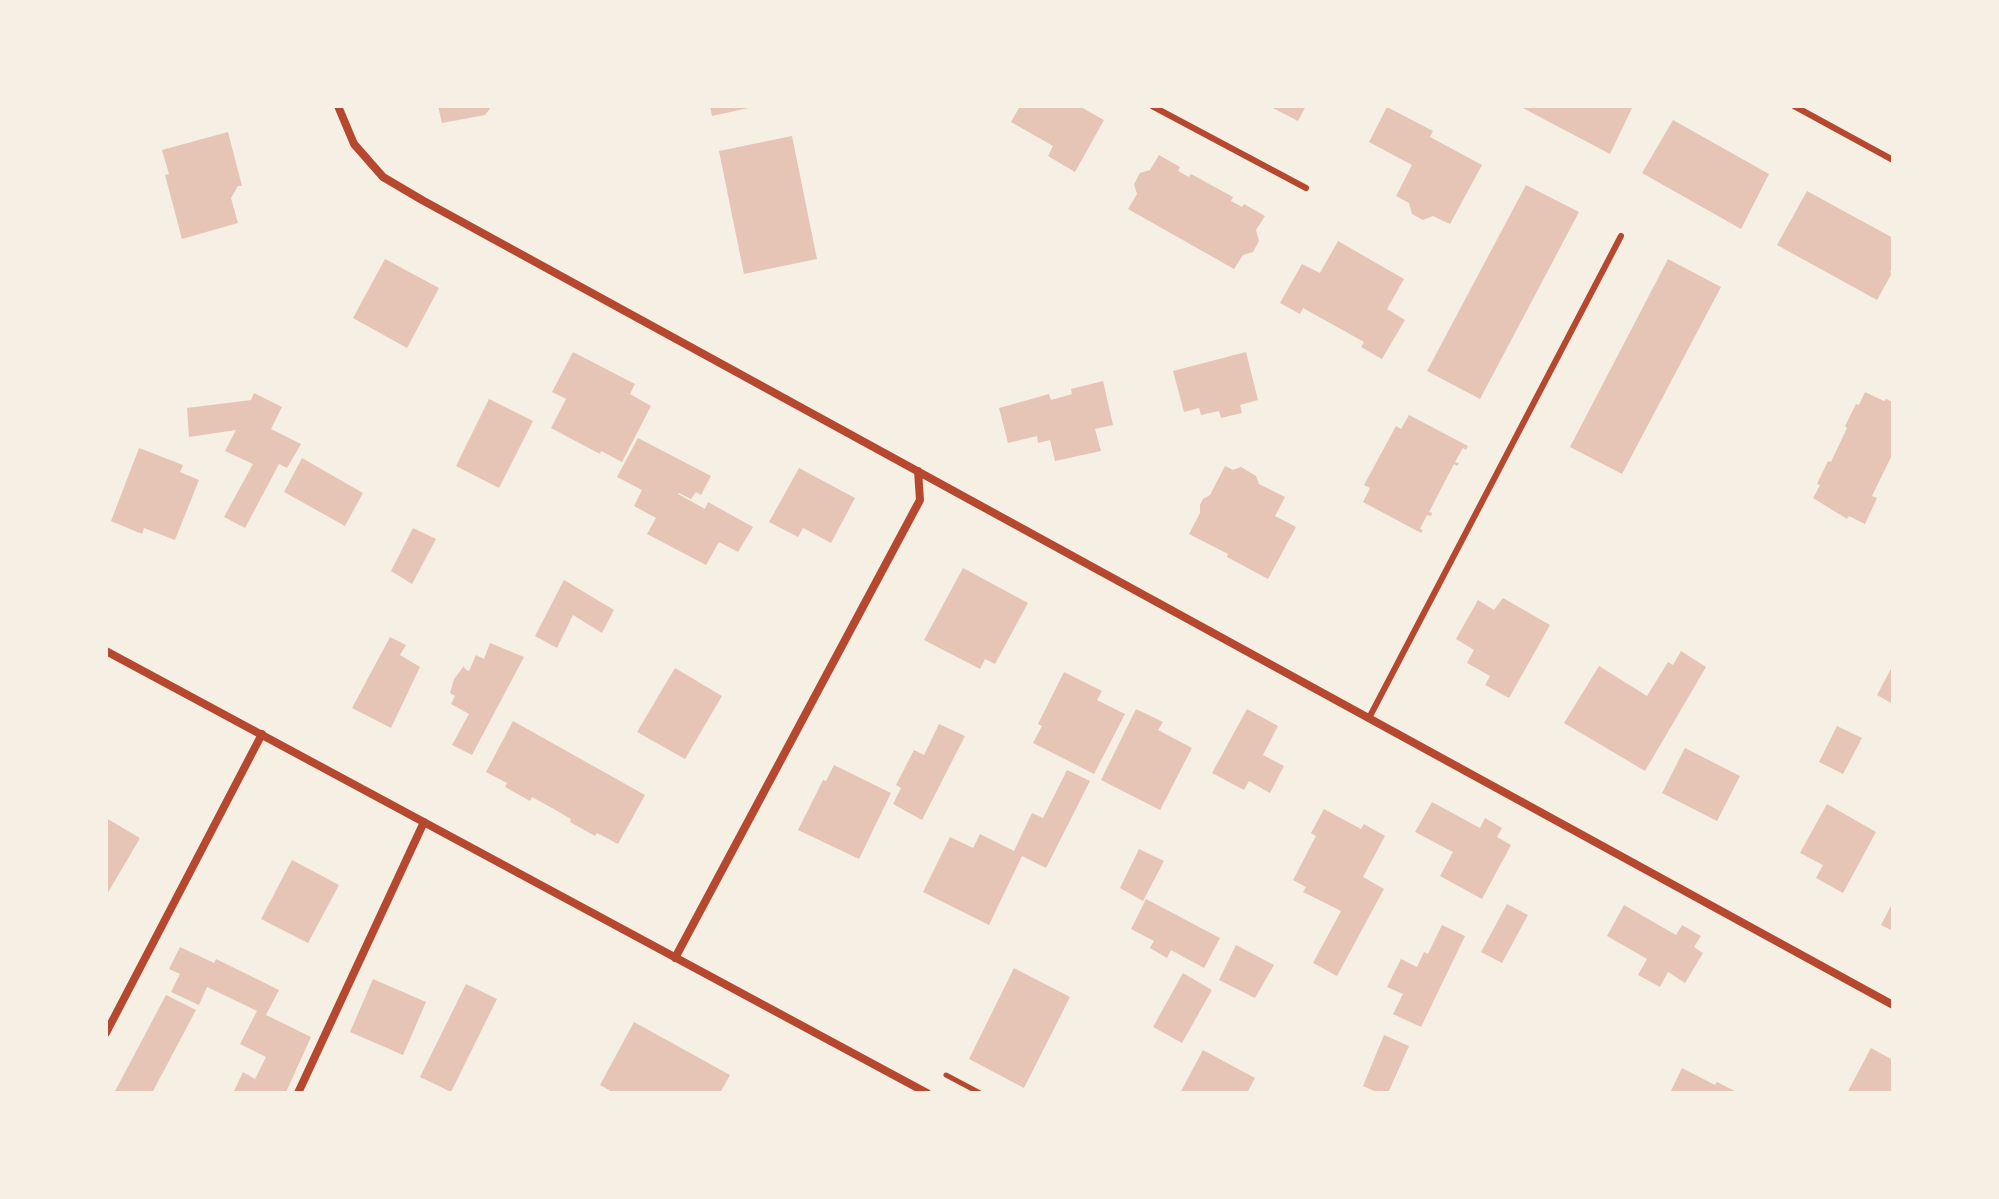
<!DOCTYPE html>
<html>
<head>
<meta charset="utf-8">
<style>
  body { margin:0 }
  #map { position:relative; width:1999px; height:1199px; overflow:hidden; background:#f6efe4; font-family:Inter,sans-serif }
  canvas { display:block }
  .frame { position:absolute; inset:0; border:108px solid #f6efe4; pointer-events:none }
</style>
</head>
<body>
<div id="map">
<canvas width="1999" height="1199"></canvas>
<div class="frame"></div>
</div>
<script>
const ctx = document.querySelector('canvas').getContext('2d');
ctx.lineJoin = 'round';
function fill(path, color) { ctx.fillStyle = color; ctx.fill(path, 'evenodd'); }
const toPath = rows => new Path2D(rows.map(r => 'M' + r).join(''));
function strokePath(path, color, width, dash) { ctx.strokeStyle = color; ctx.lineWidth = width; ctx.lineCap = dash ? 'butt' : 'round'; ctx.setLineDash(dash || []); ctx.stroke(path); }
const building = toPath([
  [438,106,492,106,485,115,442,123],
  [710,106,753,106,753,107,712,116],
  [1020,106,1079,106,1104,120,1075,172,1048,156,1053,146,1011,122],
  [1269,106,1306,106,1298,121],
  [1519,106,1633,106,1610,154],
  [1387,107,1433,131,1430,137,1482,165,1450,224,1433,216,1423,220,1412,214,1409,203,1396,196,1412,165,1369,142],
  [1673,120,1769,174,1741,229,1642,173],
  [228,132,242,186,238,186,231,198,238,223,182,239,165,175,169,174,162,150],
  [792,136,817,259,744,274,719,151],
  [1159,155,1180,167,1178,171,1189,177,1191,174,1233,197,1231,201,1242,207,1244,204,1265,216,1256,230,1259,241,1253,252,1243,255,1234,269,1128,209,1137,194,1134,184,1140,173,1150,170],
  [1526,185,1579,212,1480,399,1427,371],
  [1807,191,1893,238,1893,267,1890,272,1892,273,1877,300,1777,245],
  [1338,241,1404,279,1387,309,1405,320,1382,359,1361,347,1364,342,1303,308,1300,314,1280,303,1302,264,1320,273],
  [385,259,439,288,407,348,353,318],
  [1668,259,1721,287,1622,474,1570,447],
  [573,352,635,384,630,394,651,406,622,462,601,451,600,454,551,428,566,399,552,392],
  [1246,352,1258,400,1240,405,1242,413,1221,418,1219,411,1201,415,1199,408,1184,412,1173,371],
  [1103,381,1113,425,1095,429,1101,451,1055,461,1050,440,1038,443,1037,436,1008,443,999,408,1049,394,1051,400,1072,394,1071,389],
  [1865,392,1884,401,1886,399,1893,402,1893,453,1872,496,1877,498,1865,524,1849,516,1847,519,1813,498,1820,485,1817,484,1828,461,1831,462,1847,428,1845,426,1856,404,1859,405],
  [254,393,282,407,271,429,301,444,287,468,279,464,245,528,224,517,253,464,225,451,236,430,189,437,187,408,251,400],
  [489,399,533,421,499,488,456,466],
  [1409,415,1468,446,1466,450,1463,448,1455,462,1459,463,1457,466,1454,464,1429,512,1432,513,1431,516,1427,515,1420,529,1423,530,1421,533,1363,502,1370,488,1364,485,1396,426,1401,429],
  [638,438,711,476,701,495,696,492,691,499,679,493,678,494,705,509,708,502,753,527,738,552,719,542,706,565,647,534,656,518,634,506,642,490,617,477],
  [139,448,183,465,180,472,199,480,175,540,144,528,142,534,111,521],
  [302,458,363,493,345,526,284,492],
  [1225,466,1233,470,1241,467,1256,476,1259,484,1285,497,1275,516,1296,527,1268,579,1227,557,1228,554,1189,534,1200,513,1200,505,1203,499,1210,495],
  [799,468,855,498,831,543,803,528,798,537,769,522],
  [413,528,436,539,412,584,391,571],
  [963,568,1028,603,995,664,985,659,980,669,924,640],
  [564,580,614,610,602,633,573,615,557,648,535,636],
  [1503,598,1550,625,1509,698,1485,685,1490,676,1467,663,1474,650,1456,639,1478,600,1494,610],
  [390,637,406,645,400,655,420,667,391,728,352,708],
  [490,643,524,657,472,755,452,745,469,714,451,704,455,696,450,693,454,679,464,666,465,669,469,671,476,655,484,659],
  [1681,651,1706,667,1645,771,1564,723,1599,666,1647,696,1668,662,1673,665],
  [1893,665,1893,704,1877,695],
  [675,668,722,696,685,759,637,732],
  [1064,672,1102,691,1097,700,1125,714,1094,774,1033,743,1042,726,1038,724],
  [1136,709,1163,722,1158,730,1192,748,1160,810,1101,780],
  [1247,709,1278,726,1263,755,1284,766,1270,793,1249,781,1244,790,1212,773],
  [513,721,645,795,618,844,597,833,595,836,570,822,571,819,552,808,532,797,530,801,505,787,507,783,486,772],
  [939,724,965,736,922,820,893,804,901,788,896,785,914,750,924,755],
  [1837,726,1862,738,1843,774,1819,762],
  [1685,748,1740,776,1717,821,1662,793],
  [834,765,891,793,859,859,798,830,823,780,826,781],
  [1067,770,1090,781,1046,868,1022,856,989,925,923,892,950,837,973,848,980,834,1014,851,1032,813,1043,818],
  [1432,802,1480,828,1485,818,1502,828,1497,837,1511,845,1482,899,1440,876,1453,852,1415,832],
  [1827,804,1876,832,1843,893,1816,878,1823,865,1800,853],
  [1324,809,1361,829,1364,824,1385,836,1363,877,1384,889,1337,976,1313,963,1341,911,1303,892,1306,887,1293,880,1316,836,1311,833],
  [106,818,140,838,106,896],
  [1139,849,1164,861,1143,901,1120,888],
  [292,860,339,885,308,943,261,919],
  [1146,899,1220,938,1204,968,1171,950,1167,958,1150,948,1154,941,1131,929],
  [1893,902,1893,931,1881,925],
  [1507,904,1528,915,1502,963,1481,952],
  [1624,905,1676,935,1682,925,1701,936,1694,947,1703,953,1685,983,1668,972,1660,987,1638,975,1647,959,1607,936],
  [1442,925,1465,936,1421,1027,1393,1014,1403,994,1387,987,1401,959,1417,967,1424,952,1428,954],
  [1236,945,1274,965,1255,998,1219,980],
  [180,947,214,963,216,959,279,990,266,1015,311,1037,286,1092,282,1091,281,1093,233,1093,243,1072,255,1079,266,1057,240,1044,257,1011,207,987,199,1005,171,992,180,974,169,969],
  [1014,968,1070,997,1024,1088,969,1059],
  [1183,973,1212,990,1182,1043,1153,1027],
  [373,979,426,1002,403,1055,350,1032],
  [466,984,497,999,451,1092,420,1077],
  [166,995,196,1010,152,1093,114,1093],
  [634,1022,730,1075,720,1093,614,1093,600,1085],
  [1384,1035,1409,1046,1388,1093,1379,1093,1363,1086],
  [1871,1048,1893,1060,1893,1093,1847,1093],
  [1203,1050,1255,1078,1247,1093,1180,1093],
  [1682,1068,1715,1085,1717,1082,1739,1093,1670,1093]
]);
const path = toPath([
  [946,1075,980,1093]
]);
const service = toPath([
  [1152,106,1306,188],
  [1794,106,1893,160],
  [1369,718,1621,236]
]);
const minor = toPath([
  [338,106,354,144,383,177,422,200,1893,1005],
  [106,651,927,1093],
  [675,958,920,500,918,471],
  [106,1033,262,734],
  [298,1093,424,822]
]);
fill(building, '#e6c5b7');
strokePath(path, '#b5482f', 5);
strokePath(service, '#b5482f', 6);
strokePath(minor, '#b5482f', 8);
</script>
</body>
</html>
